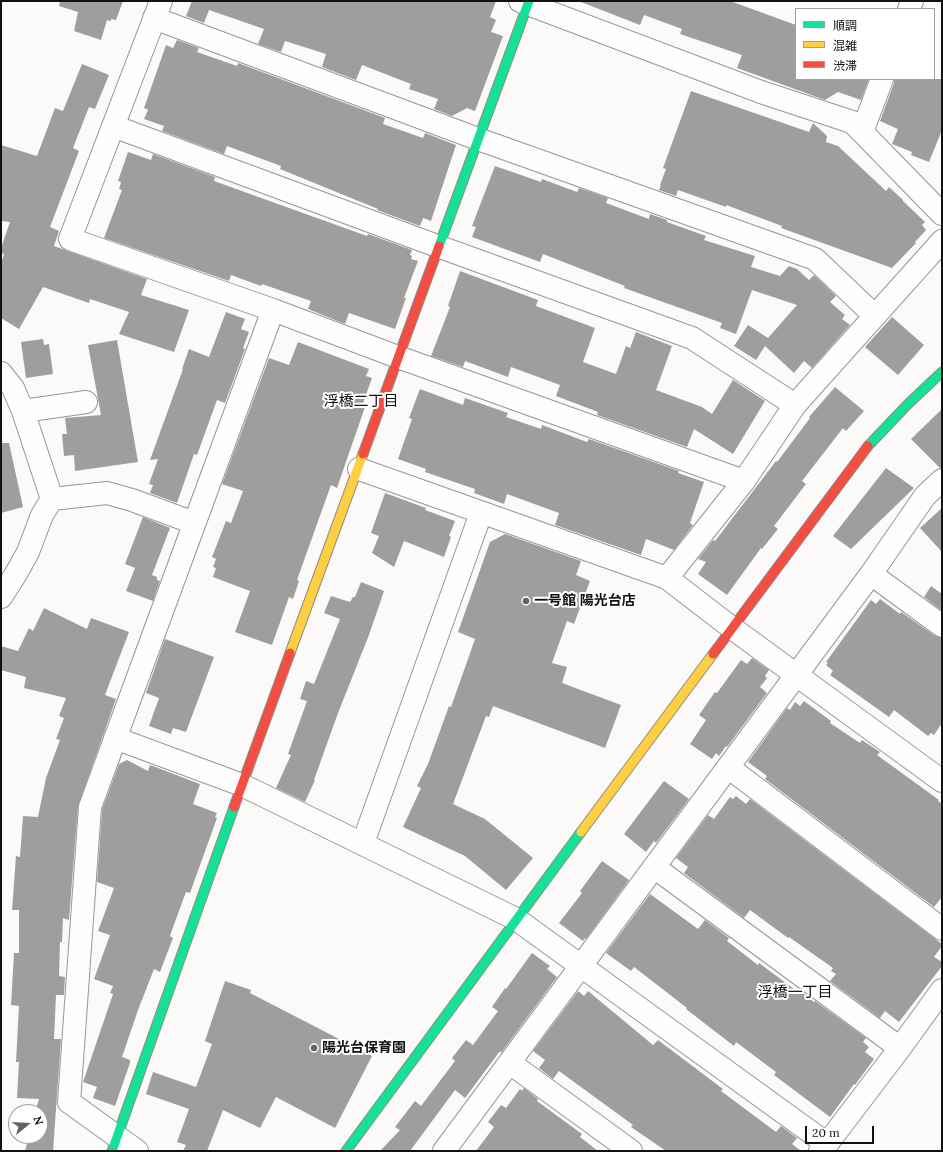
<!DOCTYPE html>
<html>
<head>
<meta charset="utf-8">
<style>
  body { margin:0 }
  #map { position:relative; width:943px; height:1152px; overflow:hidden; background:#fcfaf8; font-family:Lora,"Noto Sans JP",serif }
  canvas { display:block }
  .frame { position:absolute; inset:0; border:2px solid #111; pointer-events:none }
  .legend { position:absolute; left:795px; top:8px; width:140px; height:72px; box-sizing:border-box; background:#fff; border:1px solid #a0a0a0; margin:0; padding:5px 7px; list-style:none; font-size:12px; color:#111 }
  .legend li { display:flex; align-items:center; gap:8px; height:20px }
  .legend b { width:20px; border:1px solid #a0a0a0 }
  .north { position:absolute; left:8px; top:1104px; width:40px; height:40px; box-sizing:border-box; background:#fff; border:1px solid #a0a0a0; border-radius:50%; rotate:72deg; font-size:11px; font-weight:700; line-height:16px; text-align:center; color:#111 }
  .north::after { content:''; display:block; margin:auto; width:14px; height:18px; background:#636362; clip-path:polygon(50% 0,100% 100%,50% 72%,0 100%) }
  .scale { position:absolute; left:805px; top:1126px; width:69px; height:18px; box-sizing:border-box; border:2px solid #111; border-top:0; padding-left:5px; font-size:12px; line-height:14px; white-space:nowrap; color:#111; -webkit-text-stroke:3px #fff; paint-order:stroke }
</style>
</head>
<body>
<div id="map">
<canvas width="943" height="1152"></canvas>
<div class="frame"></div>
<ul class="legend">
<li><b style="height:5px;background:#16e098"></b>順調</li>
<li><b style="height:5px;background:#ffcf43"></b>混雑</li>
<li><b style="height:5px;background:#f24e42"></b>渋滞</li>
</ul>
<div class="north">N</div>
<div class="scale">20 m</div>
</div>
<script>
const ctx = document.querySelector('canvas').getContext('2d');
ctx.lineJoin = 'round';
function fill(path, color) { ctx.fillStyle = color; ctx.fill(path, 'evenodd'); }
const toPath = rows => new Path2D(rows.map(r => 'M' + r).join(''));
function strokePath(path, color, width, dash) { ctx.strokeStyle = color; ctx.lineWidth = width; ctx.lineCap = dash ? 'butt' : 'round'; ctx.setLineDash(dash || []); ctx.stroke(path); }
function drawText(font, color, halo, rows, align = 'center') {
  ctx.font = font + ' Lora,"Noto Sans JP",serif'; ctx.lineWidth = 4; ctx.setLineDash([]); ctx.textBaseline = 'middle'; ctx.strokeStyle = halo; ctx.fillStyle = color; for (const [text, x, y, turn = 0] of rows) {
    ctx.save(); ctx.translate(x, y); ctx.rotate((+turn || 0) * Math.PI / 180); ctx.textAlign = isNaN(turn) ? turn : align; if (halo) ctx.strokeText(text, 0, 0); ctx.fillText(text, 0, 0); ctx.restore();
  }
}
const building = toPath([
  [60,1,123,1,116,20,111,19,111,21,107,20,101,40,74,31,78,12,59,6],
  [192,1,496,1,490,17,496,20,491,32,503,36,475,111,467,108,452,116,434,109,438,99,409,89,411,84,362,65,356,80,322,67,326,54,285,41,281,52,258,44,264,29,209,10,204,23,186,16],
  [581,1,730,1,796,25,796,79,869,79,861,100,838,92,825,100,737,68,742,55,680,34,682,29,644,15,640,25,581,2],
  [177,40,199,48,197,52,237,66,238,63,385,118,383,124,423,138,425,133,456,145,431,221,423,218,420,226,377,210,378,209,280,169,281,166,227,146,224,154,162,131,164,126,144,119,148,110,144,108,166,45,173,48],
  [82,64,109,75,95,109,89,107,73,148,79,151,50,227,59,231,54,246,147,279,141,295,189,310,174,352,119,334,129,312,90,299,89,303,43,287,19,329,1,318,1,264,4,254,1,253,1,248,10,222,1,221,1,145,37,156,55,108,63,111],
  [894,79,942,79,942,130,929,162,911,155,912,152,892,144,898,129,880,121,894,83],
  [691,91,809,132,813,123,827,136,826,142,838,146,886,191,889,187,903,200,903,201,925,222,922,225,926,230,915,242,916,243,892,268,781,228,782,226,726,205,726,207,678,190,676,196,659,190,661,185,660,185,666,169,663,168],
  [128,152,151,160,153,154,215,177,214,181,367,236,368,234,412,250,410,255,412,256,411,259,418,261,404,298,406,298,395,329,349,313,345,324,308,309,311,301,262,284,261,286,231,275,229,281,104,238,122,190,119,189,121,182,118,181],
  [495,166,541,182,542,179,577,192,579,188,608,198,606,203,649,219,650,214,667,220,667,222,706,236,704,240,755,256,751,267,780,276,789,266,797,269,809,280,814,275,836,296,830,302,845,315,842,319,850,325,812,368,804,361,794,373,765,346,756,360,734,346,748,325,768,338,797,305,752,290,736,334,720,328,722,323,624,288,625,286,543,254,540,262,472,237,476,227,472,226],
  [460,271,538,300,536,306,595,328,583,362,616,374,626,346,630,348,636,332,672,346,656,390,702,407,712,414,733,380,765,401,733,454,694,429,687,447,597,415,598,412,556,396,560,385,511,367,508,377,465,361,463,367,431,356,450,307,448,306],
  [226,312,245,319,241,329,249,332,243,348,245,349,225,403,217,400,197,455,194,454,177,503,150,493,153,485,149,484,158,459,150,460,183,369,182,369,189,349,209,357],
  [892,317,924,345,898,375,865,347],
  [43,339,44,345,49,344,53,374,26,378,21,342],
  [117,340,138,462,75,471,74,455,64,456,62,434,67,434,65,418,101,415,88,345],
  [298,342,369,369,366,376,372,378,362,406,365,407,337,488,331,485,297,580,299,581,293,599,289,597,272,645,235,632,250,591,213,577,216,568,213,567,216,559,212,557,226,521,231,523,243,491,222,484,269,358,289,365],
  [835,387,864,411,846,431,843,428,802,481,806,484,774,526,778,529,762,549,761,548,727,595,698,574,706,562,698,559,713,540,715,541,776,461,777,462,810,418,809,417],
  [420,389,463,405,465,398,508,413,506,417,541,429,542,425,587,442,589,439,679,471,678,473,704,482,690,523,693,525,674,550,646,539,641,555,555,525,559,513,507,494,504,504,474,493,475,489,425,472,426,469,398,459,412,419,409,418],
  [942,409,942,468,940,468,911,439],
  [1,443,9,443,23,507,1,513],
  [886,468,914,488,851,549,833,536],
  [385,493,426,508,425,510,455,521,449,536,451,537,444,557,404,541,394,567,372,553,379,536,371,533],
  [942,508,942,552,920,528],
  [143,517,170,528,152,575,157,577,157,580,160,581,153,601,126,591,135,568,125,564],
  [505,534,581,561,576,575,590,581,574,624,567,621,552,663,567,667,562,683,621,705,605,748,493,706,489,717,486,716,453,804,485,819,533,858,506,890,465,856,403,827,421,788,417,786,428,764,449,706,451,707,475,639,458,632,490,542],
  [361,582,384,591,369,635,338,713,314,780,315,780,305,802,276,788,291,755,288,754,307,701,300,699,306,681,314,684,340,619,324,613,331,596,350,602,353,597,355,597],
  [931,586,942,594,942,611,924,597],
  [880,599,900,614,901,612,935,636,942,638,942,723,934,735,931,733,928,736,894,710,889,717,830,675,833,671,826,665,828,663,826,662,871,600,876,604],
  [44,608,87,629,91,618,129,632,105,695,116,699,78,806,69,920,63,918,62,942,60,942,59,976,65,977,64,995,56,995,54,1039,61,1039,53,1151,25,1151,29,1136,40,1136,40,1112,35,1112,39,1099,17,1098,19,1062,16,1062,19,1006,11,1005,14,953,19,953,19,910,12,910,16,856,20,857,23,816,38,817,46,778,60,740,56,739,64,718,59,716,66,698,24,688,26,677,1,670,1,646,18,651,29,628,33,631],
  [165,639,214,657,186,732,173,728,171,734,149,726,159,698,146,693],
  [752,658,769,670,765,676,767,678,760,687,767,693,727,747,726,746,719,756,716,753,712,759,690,744,706,720,699,715,715,692,717,693,741,660,747,664],
  [804,701,831,721,830,723,860,743,862,740,880,752,877,755,939,800,938,801,942,804,942,897,934,907,765,779,767,776,748,762,787,708,790,710,795,702,800,706],
  [127,760,148,771,150,765,200,784,193,804,217,813,215,817,217,818,190,893,186,892,172,930,170,936,173,938,160,972,154,969,138,1010,122,1057,130,1060,130,1063,115,1106,93,1098,97,1087,83,1082,113,994,110,993,113,986,94,979,110,935,98,931,114,888,97,882,102,810,119,764],
  [664,781,689,799,656,843,654,841,646,852,624,834],
  [736,796,746,804,750,799,942,944,942,946,934,957,942,962,942,966,899,1022,885,1011,880,1018,830,981,836,974,831,971,833,968,789,937,788,938,750,910,744,918,684,873,688,867,676,858,708,815,714,819,730,797,733,799],
  [602,861,629,880,586,939,585,938,583,941,559,923,582,893,580,891],
  [650,894,698,929,705,920,729,938,727,941,758,965,759,963,798,992,799,990,814,1002,815,1001,866,1038,863,1042,869,1047,865,1052,874,1059,855,1085,854,1084,830,1117,774,1075,776,1072,736,1042,734,1046,686,1009,687,1008,634,967,631,971,606,953],
  [532,953,550,966,547,969,557,977,501,1053,500,1051,465,1098,455,1090,410,1151,380,1151,400,1130,395,1127,415,1101,421,1106,455,1061,452,1058,466,1040,473,1045,498,1011,492,1007,505,988,506,989],
  [225,981,251,990,250,993,372,1056,335,1128,276,1097,260,1128,223,1110,207,1151,183,1151,186,1145,177,1142,189,1109,146,1094,153,1072,196,1087,212,1044,205,1041],
  [578,991,584,996,588,991,653,1045,658,1040,723,1089,721,1091,776,1132,781,1126,797,1138,792,1144,801,1151,666,1151,631,1127,633,1125,559,1071,553,1079,539,1068,545,1060,533,1051],
  [524,1088,538,1099,537,1101,582,1134,580,1137,598,1151,476,1151,494,1127,488,1122,501,1105,506,1108,520,1089,522,1091]
]);
const street = toPath([
  [161,1,70,239,273,310,398,357,744,481],
  [520,1,761,92,852,122,862,132,942,214],
  [909,9,912,1],
  [154,18,478,139,815,259,875,316],
  [113,126,440,247,692,338,795,405],
  [862,132,882,79],
  [1,373,13,388,23,411,52,499,107,493,132,500,194,523],
  [23,411,86,402],
  [359,469,667,578,732,628,942,781],
  [871,574,942,626],
  [667,578,744,481,795,405,942,241],
  [1,597,17,572,28,552,42,515,52,499],
  [115,738,242,785,516,919,827,1144],
  [728,767,942,929],
  [363,843,481,513],
  [654,867,900,1048],
  [510,1063,631,1151],
  [137,1151,69,1102,90,807,273,310],
  [444,1151,871,574,925,496,942,480],
  [820,1151,827,1144,900,1048,942,990]
]);
const fast = toPath([
  [439,246,529,1],
  [868,446,908,404,942,372],
  [112,1151,234,807],
  [346,1151,581,832]
]);
const slow = toPath([
  [290,653,363,454],
  [581,832,713,654]
]);
const jam = toPath([
  [363,454,439,246],
  [713,654,868,446],
  [234,807,290,653]
]);
const markers = [
  [526,601,4,"#636362"],
  [314,1048,4,"#636362"]
];
const poiNames = [
  ["一号館 陽光台店",534,601],
  ["陽光台保育園",322,1048]
];
const neighbourhoodNames = [
  ["浮橋二丁目",361,402],
  ["浮橋一丁目",795,993]
];
fill(building, '#a09e9c');
strokePath(street, '#979695', 24);
strokePath(fast, '#8d8d8c', 11);
strokePath(slow, '#8d8d8c', 11);
strokePath(jam, '#8d8d8c', 11);
strokePath(street, '#fffefe', 22);
strokePath(fast, '#16e098', 9);
strokePath(slow, '#ffcf43', 9);
strokePath(jam, '#f24e42', 9);
for (const [x, y, r, color] of markers) { const dot = new Path2D(); dot.arc(x, y, r, 0, 2 * Math.PI); ctx.fillStyle = color; ctx.fill(dot); strokePath(dot, '#fff', 1.5); }
drawText('bold 14px', '#111', '#fff', poiNames, 'left');
drawText('15px', '#111', '#fff', neighbourhoodNames);
</script>
</body>
</html>
